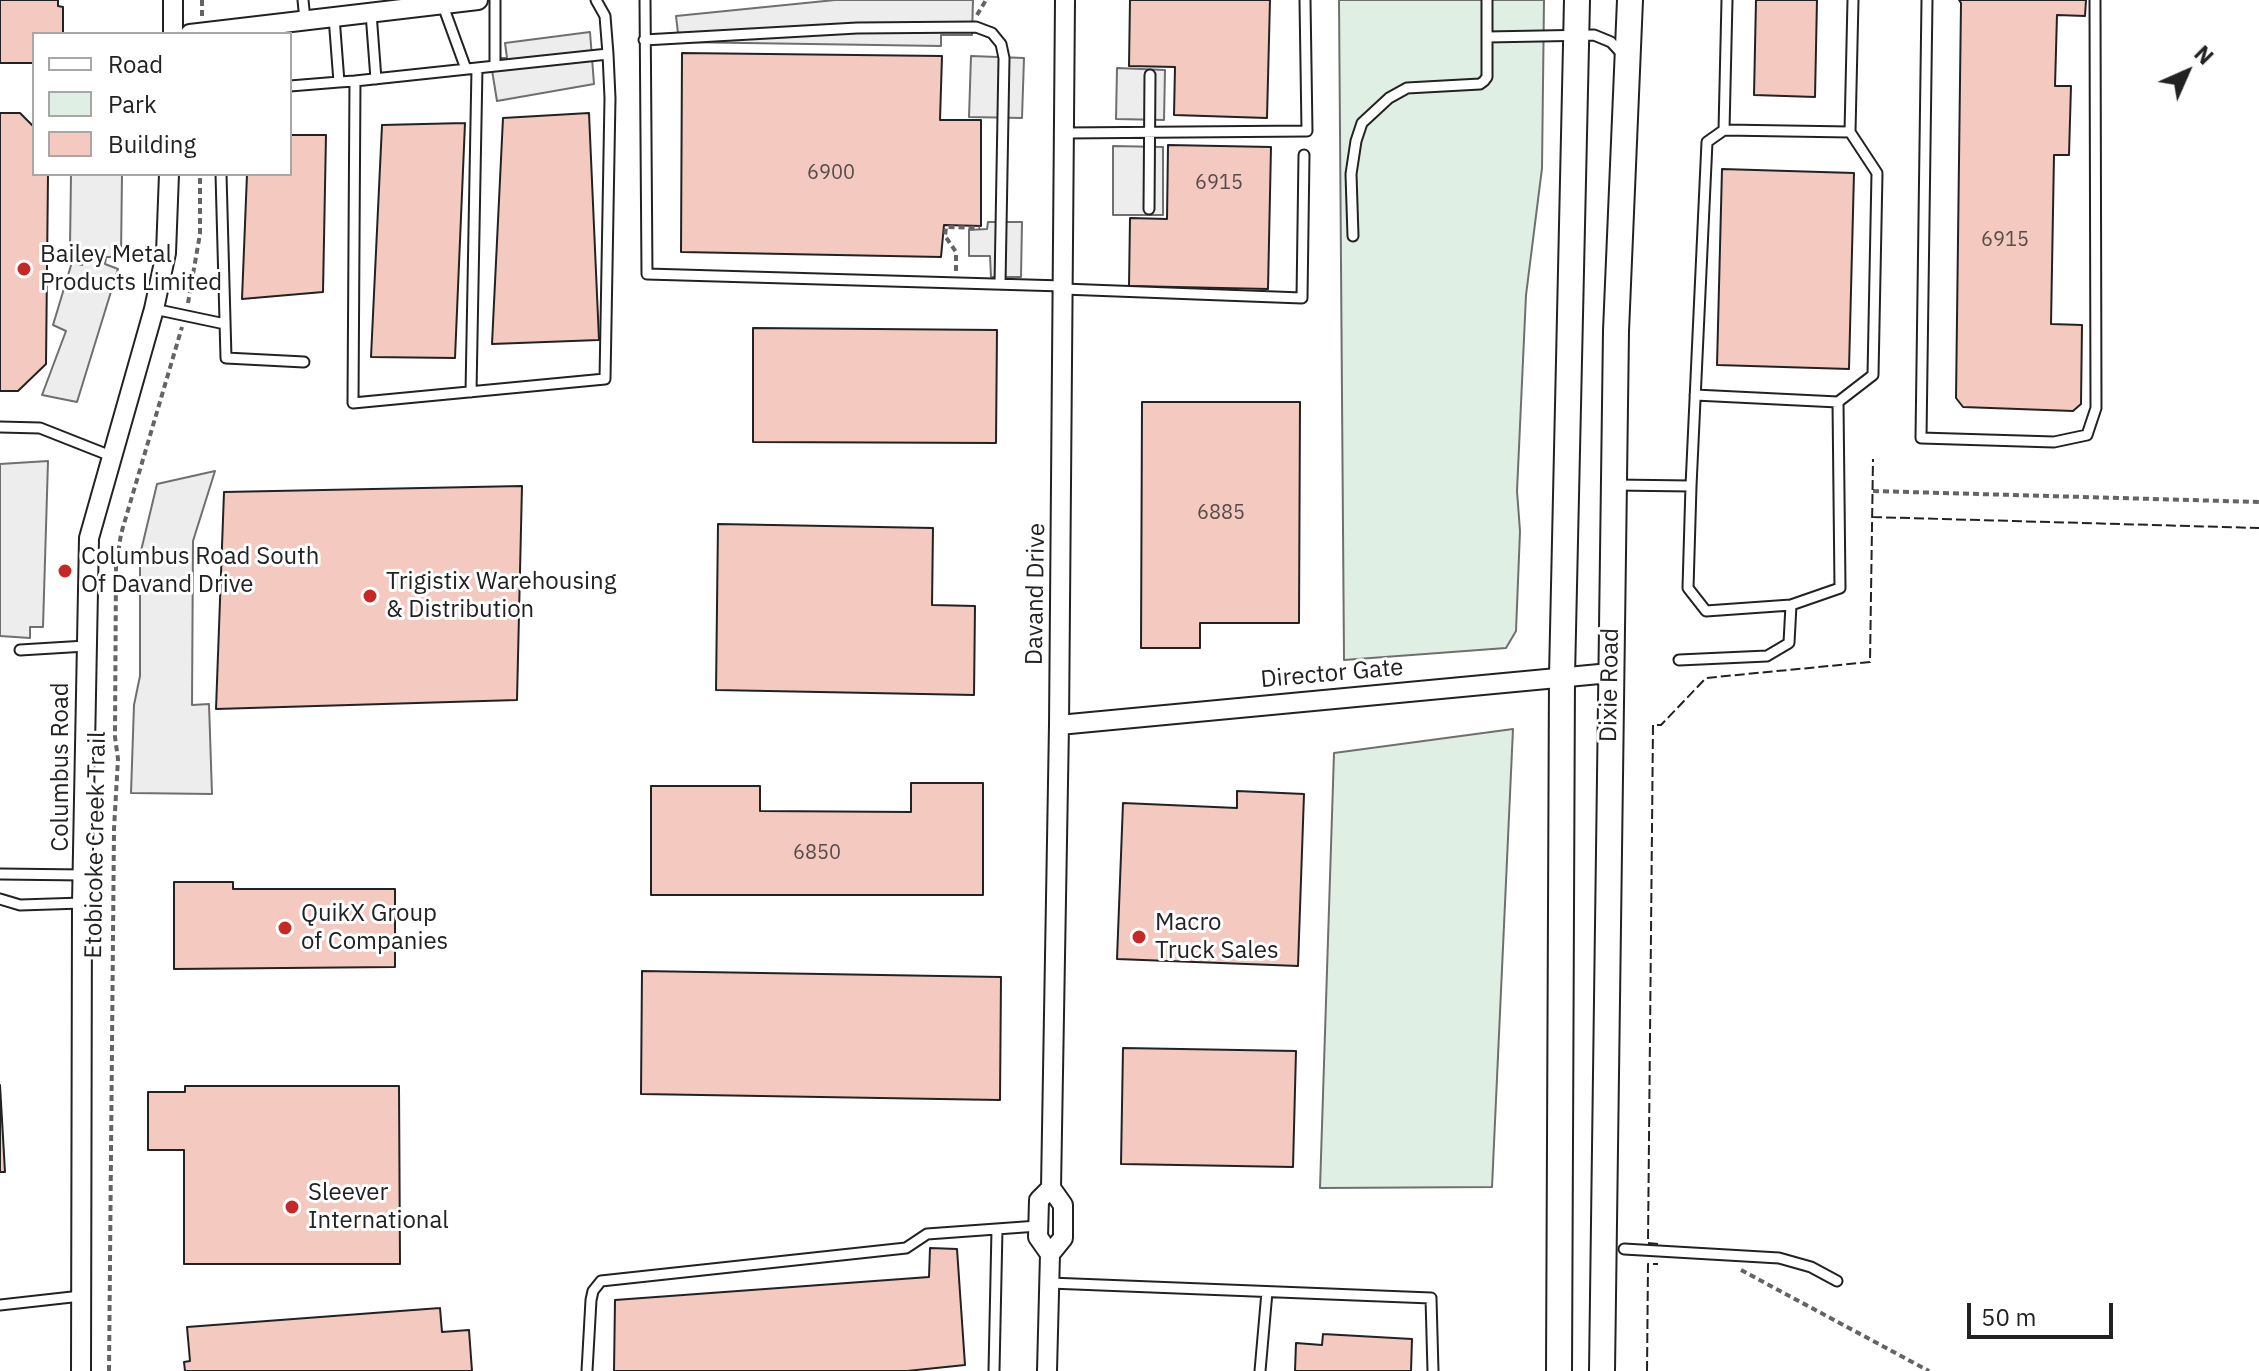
<!DOCTYPE html>
<html>
<head>
<meta charset="utf-8">
<style>
  body { margin:0 }
  #map { position:relative; width:2259px; height:1371px; overflow:hidden; background:#fff; font-family:"IBM Plex Sans",sans-serif }
  canvas { display:block }
  .legend { position:absolute; left:32px; top:32px; width:260px; height:144px; box-sizing:border-box; background:#fff; border:2px solid #a7a7a7; margin:0; padding:10px 14px; list-style:none; font-size:24px; color:#222 }
  .legend li { display:flex; align-items:center; gap:16px; height:40px }
  .legend b { width:40px; border:2px solid #a7a7a7 }
  .north { position:absolute; left:2147px; top:32px; width:80px; height:80px; -webkit-text-stroke:6px #fff; paint-order:stroke; rotate:45deg; font-size:22px; font-weight:700; line-height:32px; text-align:center; color:#222 }
  .north::after { content:''; display:block; margin:auto; width:28px; height:36px; background:#222; clip-path:polygon(50% 0,100% 100%,50% 72%,0 100%) }
  .scale { position:absolute; left:1967px; top:1303px; width:146px; height:36px; box-sizing:border-box; border:4px solid #222; border-top:0; padding-left:10px; font-size:24px; line-height:28px; white-space:nowrap; color:#222; -webkit-text-stroke:6px #fff; paint-order:stroke }
</style>
</head>
<body>
<div id="map">
<canvas width="2259" height="1371"></canvas>
<ul class="legend">
<li><b style="height:10px;background:#fff"></b>Road</li>
<li><b style="height:22px;background:#e0efe3"></b>Park</li>
<li><b style="height:22px;background:#f3c9c0"></b>Building</li>
</ul>
<div class="north">N</div>
<div class="scale">50 m</div>
</div>
<script>
const ctx = document.querySelector('canvas').getContext('2d');
ctx.lineJoin = 'round';
function fill(path, color) { ctx.fillStyle = color; ctx.fill(path, 'evenodd'); }
const toPath = rows => new Path2D(rows.map(r => 'M' + r).join(''));
function strokePath(path, color, width, dash) { ctx.strokeStyle = color; ctx.lineWidth = width; ctx.lineCap = dash ? 'butt' : 'round'; ctx.setLineDash(dash || []); ctx.stroke(path); }
function drawText(font, color, halo, rows, align = 'center') {
  ctx.font = font + ' "IBM Plex Sans",sans-serif'; ctx.lineWidth = 6; ctx.setLineDash([]); ctx.textBaseline = 'middle'; ctx.strokeStyle = halo; ctx.fillStyle = color; for (const [text, x, y, turn = 0] of rows) {
    ctx.save(); ctx.translate(x, y); ctx.rotate((+turn || 0) * Math.PI / 180); ctx.textAlign = isNaN(turn) ? turn : align; if (halo) ctx.strokeText(text, 0, 0); ctx.fillText(text, 0, 0); ctx.restore();
  }
}
const green = toPath([
  [1339,0,1544,0,1542,168,1526,295,1517,491,1520,531,1516,631,1506,648,1344,660,1339,0],
  [1513,729,1492,1187,1320,1188,1334,753,1513,729]
]);
const parking = toPath([
  [835,0,973,0,972,35,941,35,941,46,679,42,676,16,835,0],
  [590,32,594,84,497,101,490,58,507,58,505,43,590,32],
  [971,56,1024,58,1022,118,969,117,971,56],
  [1117,68,1165,70,1164,120,1116,119,1117,68],
  [1113,146,1163,147,1163,215,1113,215,1113,146],
  [71,174,122,174,121,257,106,257,105,264,118,269,77,402,42,395,66,331,53,325,72,262,82,265,85,250,70,247,71,174],
  [988,222,1022,222,1021,277,991,277,990,256,969,256,969,230,987,229,988,222],
  [48,461,43,627,30,627,30,638,0,636,0,464,48,461],
  [215,471,193,541,192,705,209,704,212,794,131,793,134,705,140,676,140,555,157,484,215,471]
]);
const building = toPath([
  [0,0,58,0,58,6,63,7,63,34,34,34,34,63,0,63,0,0],
  [1130,0,1270,0,1267,118,1174,115,1175,67,1129,66,1130,0],
  [1756,0,1817,0,1815,97,1754,95,1756,0],
  [1959,0,2086,0,2085,16,2057,15,2055,86,2071,86,2069,155,2054,155,2051,324,2082,325,2081,404,2073,411,1963,407,1956,398,1961,3,1959,0],
  [682,53,942,56,940,120,981,120,981,226,944,225,941,257,681,252,682,53],
  [0,113,20,113,34,127,34,174,48,174,46,364,18,391,0,391,0,113],
  [589,113,599,340,492,344,503,118,589,113],
  [465,123,455,358,371,357,382,125,465,123],
  [290,135,326,135,323,292,242,299,247,174,290,174,290,135],
  [1168,145,1271,147,1268,289,1129,286,1130,218,1167,219,1168,145],
  [1722,169,1854,173,1849,369,1717,365,1722,169],
  [753,328,997,330,996,443,753,442,753,328],
  [1142,402,1300,402,1299,623,1200,623,1200,648,1141,648,1142,402],
  [522,486,517,700,216,709,224,492,522,486],
  [718,524,933,528,932,605,975,606,974,695,716,690,718,524],
  [911,783,983,783,983,895,651,895,651,786,760,786,760,811,911,812,911,783],
  [1237,791,1304,794,1298,966,1117,959,1123,803,1237,808,1237,791],
  [174,882,233,882,233,889,395,889,395,967,174,969,174,882],
  [642,971,1001,977,1000,1100,641,1094,642,971],
  [1123,1048,1296,1051,1293,1167,1121,1164,1123,1048],
  [0,1085,5,1172,0,1172,0,1085],
  [185,1086,399,1086,400,1264,184,1264,184,1150,148,1150,148,1092,185,1092,185,1086],
  [930,1248,957,1249,965,1365,907,1371,614,1371,615,1300,929,1277,930,1248],
  [440,1308,442,1332,469,1330,472,1371,185,1371,184,1362,190,1361,187,1327,440,1308],
  [1323,1334,1412,1339,1411,1371,1295,1371,1296,1343,1322,1345,1323,1334]
]);
const path = toPath([
  [977,15,986,0],
  [202,16,202,0],
  [956,271,956,252,945,236,946,227,980,228],
  [188,303,200,234,200,174],
  [1873,491,2259,502],
  [1741,1270,1929,1371],
  [109,1371,114,829,118,759,115,737,116,567,121,534,182,327]
]);
const lane = toPath([
  [303,0,305,20],
  [596,0,605,16,608,54,610,98,605,379,353,403,355,81,608,54],
  [645,0,647,274,1063,286],
  [1487,0,1487,37,1594,35,1611,42,1623,55],
  [1727,0,1724,130,1850,132,1853,0],
  [1927,0,1921,438,2054,442,2087,435,2096,408,2095,0],
  [442,3,466,69],
  [371,13,376,79],
  [334,17,339,82,355,81],
  [644,40,857,28,976,27,992,33,1001,44,1004,58,1000,284],
  [495,66,495,0],
  [290,86,339,82],
  [1065,133,1307,131,1305,0],
  [221,174,226,358,304,362],
  [1149,209,1150,75],
  [1353,236,1351,174,1356,141,1362,123,1389,98,1407,88,1480,84,1484,81,1487,77,1487,37],
  [1063,289,1302,298,1304,155],
  [154,309,225,324],
  [471,392,477,68],
  [1695,395,1838,402],
  [0,427,40,428,111,456],
  [1615,485,1691,486,1707,142,1724,130],
  [1691,486,1688,588,1706,611,1791,605,1840,588,1838,402,1873,375,1877,173,1850,132],
  [20,650,86,646],
  [1679,660,1767,656,1789,643,1791,605],
  [0,874,84,875],
  [0,899,20,905,82,903],
  [1624,1249,1779,1258,1811,1267,1837,1281],
  [1050,1283,1431,1298,1433,1371],
  [0,1305,81,1296],
  [587,1371,591,1300,593,1291,601,1281,906,1248,927,1234,1038,1226],
  [994,1371,997,1229],
  [1260,1371,1267,1292]
]);
const street = toPath([
  [173,34,173,0],
  [190,34,478,0],
  [1059,725,1610,673],
  [1050,1254,1038,1237,1039,1200,1051,1188],
  [81,1371,82,903,89,538,154,309,166,253,169,174],
  [1047,1371,1050,1254,1063,1238,1063,1205,1051,1188,1059,725,1065,0]
]);
const secondary = toPath([
  [1559,1371,1562,676,1577,0],
  [1602,1371,1616,331,1630,0]
]);
const fence = toPath([
  [1872,517,2259,528],
  [1658,1244,1648,1243,1653,725,1661,725,1706,678,1870,662,1873,459],
  [1647,1371,1648,1264,1658,1264]
]);
const markers = [
  [24,269,8,"#c62828"],
  [65,571,8,"#c62828"],
  [370,596,8,"#c62828"],
  [285,928,8,"#c62828"],
  [1139,937,8,"#c62828"],
  [292,1207,8,"#c62828"]
];
const numberNames = [
  ["6900",831,173],
  ["6915",1219,183],
  ["6915",2005,240],
  ["6885",1221,513],
  ["6850",817,853]
];
const poiNames = [
  ["Bailey Metal",40,255],
  ["Products Limited",40,283],
  ["Columbus Road South",81,557],
  ["Of Davand Drive",81,585],
  ["Trigistix Warehousing",386,582],
  ["& Distribution",386,610],
  ["QuikX Group",301,914],
  ["of Companies",301,942],
  ["Macro",1155,923],
  ["Truck Sales",1155,951],
  ["Sleever",308,1193],
  ["International",308,1221]
];
const streetNames = [
  ["Davand Drive",1036,594,-89],
  ["Director Gate",1332,674,-5],
  ["Dixie Road",1610,685,-89],
  ["Columbus Road",61,767,-90],
  ["Etobicoke Creek Trail",96,845,-89]
];
fill(green, '#e0efe3');
strokePath(green, '#6f6f6f', 2);
fill(parking, '#ededed');
strokePath(parking, '#6f6f6f', 2);
fill(building, '#f3c9c0');
strokePath(building, '#222', 2);
strokePath(lane, '#222', 13);
strokePath(street, '#222', 22);
strokePath(secondary, '#222', 28);
strokePath(path, '#646464', 4, [6, 4]);
strokePath(lane, '#fff', 9);
strokePath(street, '#fff', 18);
strokePath(secondary, '#fff', 24);
strokePath(fence, '#222', 2, [10, 4]);
for (const [x, y, r, color] of markers) { const dot = new Path2D(); dot.arc(x, y, r, 0, 2 * Math.PI); ctx.fillStyle = color; ctx.fill(dot); strokePath(dot, '#fff', 3); }
drawText('20px', '#564c4a', null, numberNames);
drawText('24px', '#222', '#fff', poiNames, 'left');
drawText('24px', '#222', '#fff', streetNames);
</script>
</body>
</html>
